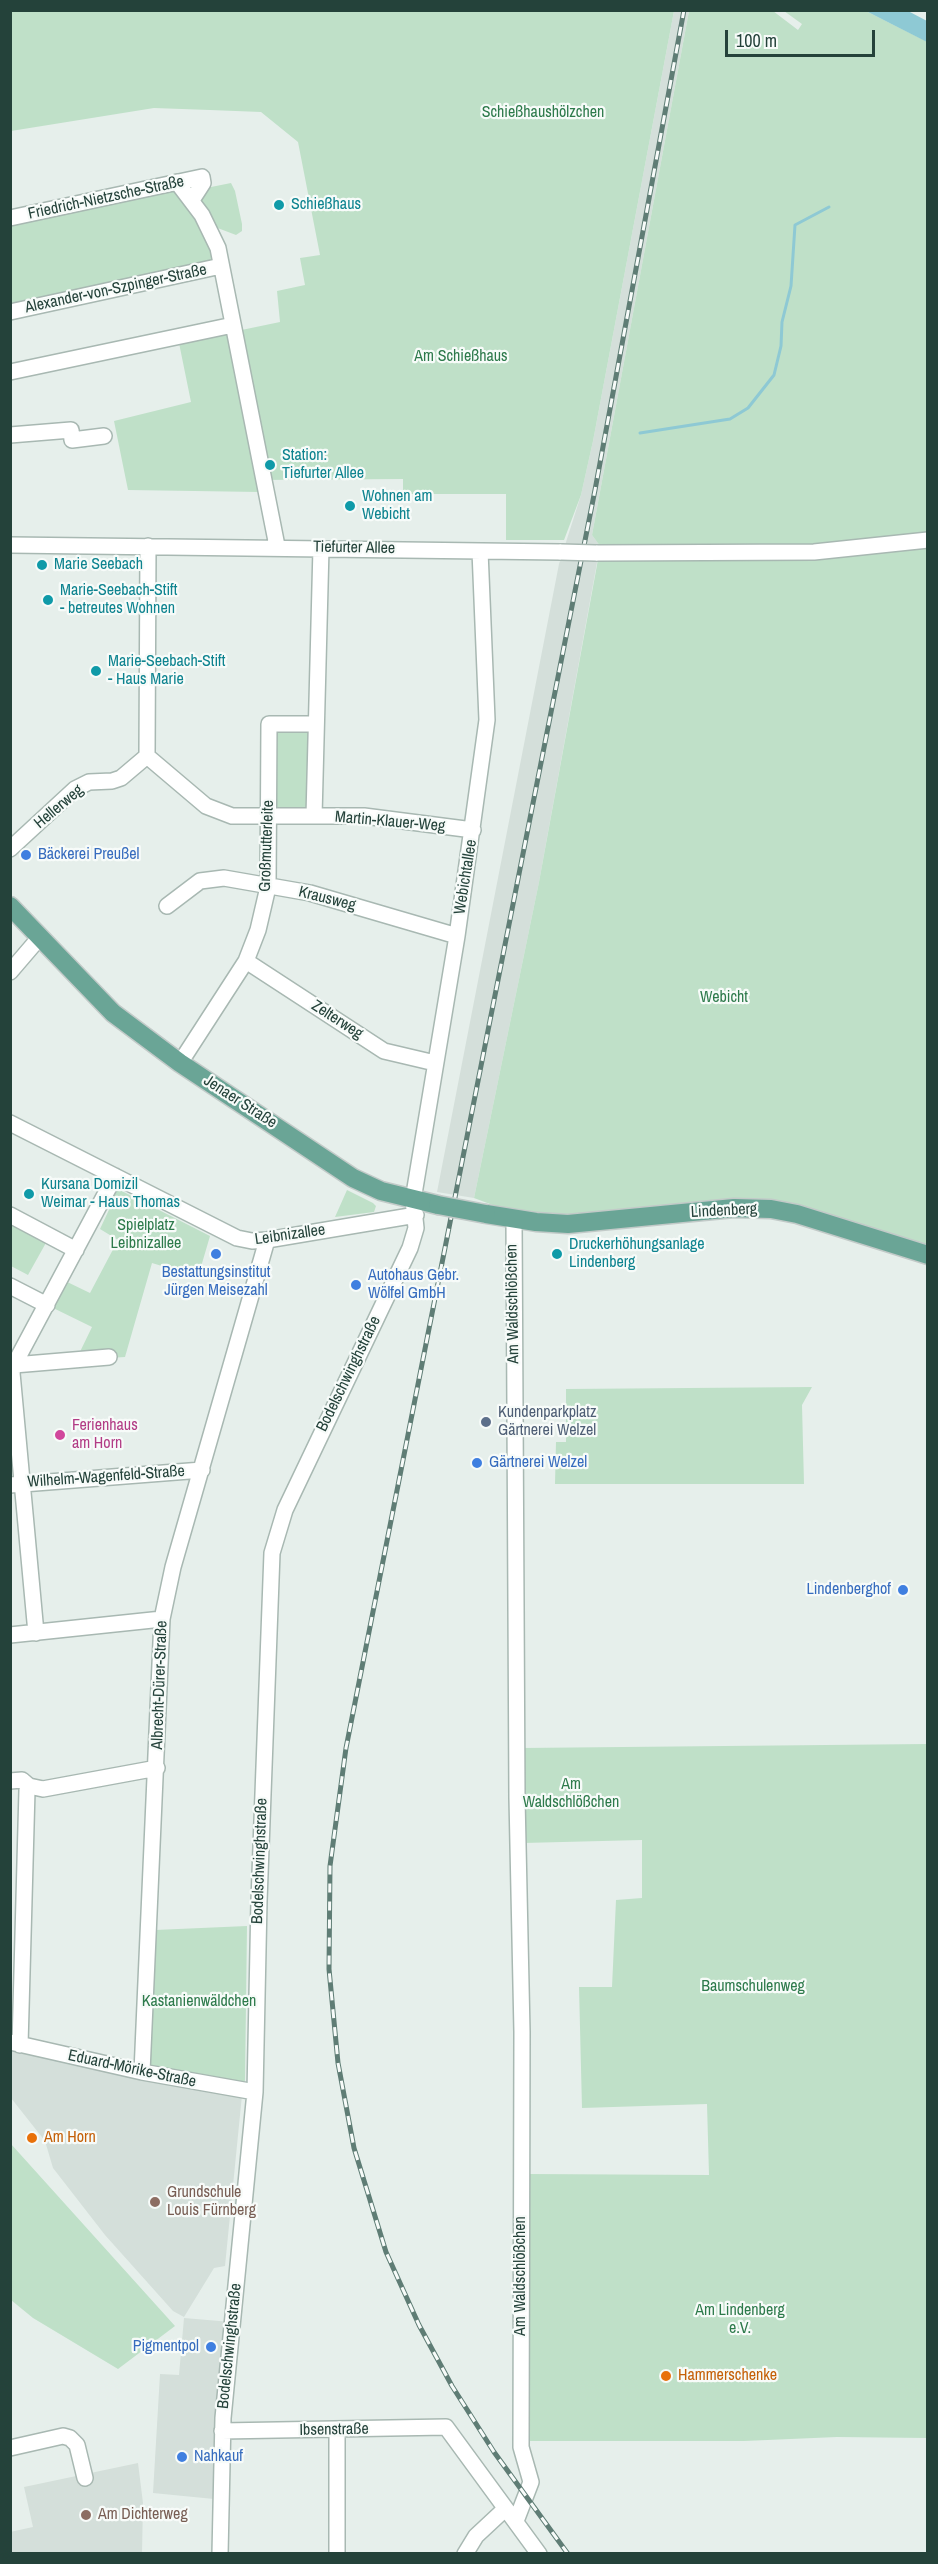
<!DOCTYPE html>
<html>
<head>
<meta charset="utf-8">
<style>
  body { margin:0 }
  #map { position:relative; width:938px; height:2564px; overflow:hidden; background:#e6efeb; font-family:"Archivo Narrow",sans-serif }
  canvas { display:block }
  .frame { position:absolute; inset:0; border:12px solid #24423a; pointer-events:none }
  .scale { position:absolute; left:725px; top:30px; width:150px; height:27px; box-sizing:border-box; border:3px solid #24423a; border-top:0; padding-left:8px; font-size:18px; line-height:21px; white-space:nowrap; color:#24423a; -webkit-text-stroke:4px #f7fbf9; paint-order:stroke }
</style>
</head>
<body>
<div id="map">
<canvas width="938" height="2564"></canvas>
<div class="frame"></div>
<div class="scale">100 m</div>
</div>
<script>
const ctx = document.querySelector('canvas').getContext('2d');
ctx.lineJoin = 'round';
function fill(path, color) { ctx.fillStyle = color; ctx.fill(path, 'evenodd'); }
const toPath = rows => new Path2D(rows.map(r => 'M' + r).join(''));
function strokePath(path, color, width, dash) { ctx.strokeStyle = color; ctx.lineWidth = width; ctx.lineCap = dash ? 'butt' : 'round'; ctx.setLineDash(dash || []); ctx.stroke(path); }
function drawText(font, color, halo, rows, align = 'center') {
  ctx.font = font + ' "Archivo Narrow",sans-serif'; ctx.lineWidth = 4.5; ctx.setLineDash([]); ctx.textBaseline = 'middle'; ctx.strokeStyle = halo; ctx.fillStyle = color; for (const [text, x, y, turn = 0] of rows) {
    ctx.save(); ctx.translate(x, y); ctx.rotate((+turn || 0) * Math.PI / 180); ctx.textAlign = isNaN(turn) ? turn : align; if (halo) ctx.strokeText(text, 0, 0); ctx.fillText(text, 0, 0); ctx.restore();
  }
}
const built = toPath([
  [674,11,689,11,592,535,600,546,539,882,474,1198,437,1192,559,564,581,495,593,441],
  [11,2046,242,2095,225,2266,214,2268,184,2317,173,2311,105,2235,53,2168,45,2141,11,2098],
  [184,2318,231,2322,214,2499,153,2493,160,2374,179,2375],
  [138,2463,143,2503,142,2553,11,2553,10,2532,33,2527,24,2487]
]);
const green = toPath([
  [11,11,674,11,593,441,581,495,564,540,506,540,506,494,403,494,403,479,258,480,260,492,128,490,114,421,191,402,179,343,280,322,277,291,305,285,300,258,320,255,298,142,261,112,210,110,154,108,11,131],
  [689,11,773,11,798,30,802,24,784,11,866,11,928,42,927,1248,799,1208,552,1216,498,1207,474,1198,539,882,597,565,600,546,592,535],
  [231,183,235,191,242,224,242,231,236,235,215,227,200,204,200,195,206,188],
  [171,189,182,194,212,247,214,261,11,308,10,226,120,203,119,200],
  [274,728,310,729,308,811,274,810],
  [110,1185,210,1236,198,1277,152,1263,125,1357,76,1360,92,1327,47,1305,61,1279,90,1293,118,1240,100,1229,114,1199,106,1193],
  [347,1190,373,1203,376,1206,374,1212,335,1217],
  [10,1222,47,1241,28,1275,11,1266],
  [812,1387,802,1405,804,1484,555,1484,556,1442,566,1442,566,1389],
  [927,1744,927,2438,837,2437,744,2441,525,2441,527,2174,709,2175,707,2104,582,2108,579,1987,612,1987,616,1900,642,1898,642,1840,523,1843,522,1748],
  [247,1926,245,2081,240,2084,149,2066,155,1930],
  [11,2144,175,2326,118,2369,33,2318,11,2300]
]);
const water = toPath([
  [866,11,908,11,927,21,927,42]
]);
const stream = toPath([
  [640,433,730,419,748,408,774,375,781,346,782,322,791,286,795,225,829,207]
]);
const minor = toPath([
  [177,182,202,215,218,248,277,546],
  [10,218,202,177,203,183,192,200],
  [10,312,221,266],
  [10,372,233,325],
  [10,435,71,430,72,440,104,436],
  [10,545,561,552],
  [596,553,814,552,928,540],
  [147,756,206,806,232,816,364,816,473,830],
  [314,816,321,548],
  [10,849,75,789,89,782,112,781,121,778,147,756,148,546],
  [167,906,200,881,224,878,310,893,457,936],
  [246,961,384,1051,435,1063],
  [10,972,40,937],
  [180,1063,246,961,258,930,268,887,269,724,315,724],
  [10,1123,237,1238,252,1241,267,1240,416,1215],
  [10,1215,76,1250],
  [514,1219,517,1798,522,2032,521,2447,531,2482,516,2521],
  [10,1286,47,1305],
  [14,1365,109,1357],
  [10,1485,202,1470],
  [36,1633,12,1373,14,1365,115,1176],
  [10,1635,162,1619],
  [10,1781,22,1780,29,1786],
  [10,2042,142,2072,255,2092],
  [20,2045,27,1790,29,1786,43,1789,157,1768],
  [142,2072,162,1619,173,1567,267,1240],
  [337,2430,337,2554],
  [222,2431,446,2427,539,2554],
  [10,2448,63,2436,70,2438,77,2445,85,2478],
  [220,2554,223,2418,255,2092,259,1901,272,1553,285,1510,410,1248,416,1228,413,1200,457,936,487,720,480,551],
  [465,2554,476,2536,505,2509]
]);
const major = toPath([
  [10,906,113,1013,180,1063,353,1178,381,1191,438,1205],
  [486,1214,536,1222,568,1224,734,1208,771,1209,797,1214,928,1255]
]);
const rail = toPath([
  [568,2554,494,2452,452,2386,419,2325,386,2252,354,2148,338,2063,329,1969,330,1866,346,1748,595,490,684,10]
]);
const minorBridge = toPath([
  [561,552,596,553]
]);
const majorBridge = toPath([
  [438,1205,486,1214]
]);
const markers = [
  [279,205,6,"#0f9aa8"],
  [270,465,6,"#0f9aa8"],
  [350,506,6,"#0f9aa8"],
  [42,565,6,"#0f9aa8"],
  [48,600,6,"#0f9aa8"],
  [96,671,6,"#0f9aa8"],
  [26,855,6,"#3f7fe0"],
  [29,1194,6,"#0f9aa8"],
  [216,1254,6,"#3f7fe0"],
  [557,1254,6,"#0f9aa8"],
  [356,1285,6,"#3f7fe0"],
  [486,1422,6,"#5c6f8a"],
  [60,1435,6,"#d1479c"],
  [477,1463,6,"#3f7fe0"],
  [903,1590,6,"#3f7fe0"],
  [32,2138,6,"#e8710a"],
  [155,2202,6,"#8d6e63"],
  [211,2347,6,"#3f7fe0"],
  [666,2376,6,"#e8710a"],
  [182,2457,6,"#3f7fe0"],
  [86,2515,6,"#8d6e63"]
];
const parkNames = [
  ["Schießhaushölzchen",543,113],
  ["Am Schießhaus",461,357],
  ["Webicht",724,998],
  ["Spielplatz",146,1226],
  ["Leibnizallee",146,1244],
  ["Am",571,1785],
  ["Waldschlößchen",571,1803],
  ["Baumschulenweg",753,1987],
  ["Kastanienwäldchen",199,2002],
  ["Am Lindenberg",740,2311],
  ["e.V.",740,2329]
];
const streetNames = [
  ["Friedrich-Nietzsche-Straße",106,198,-12],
  ["Alexander-von-Szpinger-Straße",116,289,-12],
  ["Tiefurter Allee",354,548,1],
  ["Hellerweg",59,807,-40],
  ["Martin-Klauer-Weg",390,822,5],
  ["Großmutterleite",267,846,-88],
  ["Webichtallee",466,877,-81],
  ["Krausweg",327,899,14],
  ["Zelterweg",337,1020,33],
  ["Jenaer Straße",240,1102,33],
  ["Lindenberg",724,1211,-3],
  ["Leibnizallee",290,1235,-8],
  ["Am Waldschlößchen",513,1304,-91],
  ["Bodelschwinghstraße",349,1374,-64],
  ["Wilhelm-Wagenfeld-Straße",106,1477,-4],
  ["Albrecht-Dürer-Straße",160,1685,-88],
  ["Bodelschwinghstraße",260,1861,-88],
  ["Eduard-Mörike-Straße",132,2069,12],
  ["Am Waldschlößchen",521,2276,-90],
  ["Bodelschwinghstraße",230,2346,-84],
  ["Ibsenstraße",334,2430,-1]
];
const cultureNames = [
  ["Schießhaus",291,205],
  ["Station:",282,456],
  ["Tiefurter Allee",282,474],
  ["Wohnen am",362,497],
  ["Webicht",362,515],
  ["Marie Seebach",54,565],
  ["Marie-Seebach-Stift",60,591],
  ["- betreutes Wohnen",60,609],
  ["Marie-Seebach-Stift",108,662],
  ["- Haus Marie",108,680],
  ["Kursana Domizil",41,1185],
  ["Weimar - Haus Thomas",41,1203],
  ["Druckerhöhungsanlage",569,1245],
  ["Lindenberg",569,1263]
];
const shopNames = [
  ["Bäckerei Preußel",38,855],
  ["Bestattungsinstitut",216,1273,"center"],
  ["Jürgen Meisezahl",216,1291,"center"],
  ["Autohaus Gebr.",368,1276],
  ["Wölfel GmbH",368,1294],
  ["Gärtnerei Welzel",489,1463],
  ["Lindenberghof",891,1590,"right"],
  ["Pigmentpol",199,2347,"right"],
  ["Nahkauf",194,2457]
];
const serviceNames = [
  ["Kundenparkplatz",498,1413],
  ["Gärtnerei Welzel",498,1431]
];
const hotelNames = [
  ["Ferienhaus",72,1426],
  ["am Horn",72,1444]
];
const foodNames = [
  ["Am Horn",44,2138],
  ["Hammerschenke",678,2376]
];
const educationNames = [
  ["Grundschule",167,2193],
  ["Louis Fürnberg",167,2211],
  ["Am Dichterweg",98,2515]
];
fill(built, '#d4dfda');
fill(green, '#bfe0c8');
fill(water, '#8ec9d4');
strokePath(stream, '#8ec9d4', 3);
strokePath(minor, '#a8b8b2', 18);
strokePath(major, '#c2cac8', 21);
strokePath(minor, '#fff', 15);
strokePath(major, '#6aa596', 18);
strokePath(rail, '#5f7d75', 5);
strokePath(rail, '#f7fbf9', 3, [9]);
strokePath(minorBridge, '#a8b8b2', 18, []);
strokePath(majorBridge, '#c2cac8', 21, []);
strokePath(minorBridge, '#fff', 15);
strokePath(majorBridge, '#6aa596', 18);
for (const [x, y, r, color] of markers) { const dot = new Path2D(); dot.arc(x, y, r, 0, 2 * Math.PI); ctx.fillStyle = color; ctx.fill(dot); strokePath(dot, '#f7fbf9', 2); }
drawText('16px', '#2d7a4b', '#f7fbf9', parkNames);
drawText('16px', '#24423a', '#f7fbf9', streetNames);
drawText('16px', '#0d838f', '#f7fbf9', cultureNames, 'left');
drawText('16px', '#366cbe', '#f7fbf9', shopNames, 'left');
drawText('16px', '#4e5e75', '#f7fbf9', serviceNames, 'left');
drawText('16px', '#b23c85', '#f7fbf9', hotelNames, 'left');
drawText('16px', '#c56008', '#f7fbf9', foodNames, 'left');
drawText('16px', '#785e54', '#f7fbf9', educationNames, 'left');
</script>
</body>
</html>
